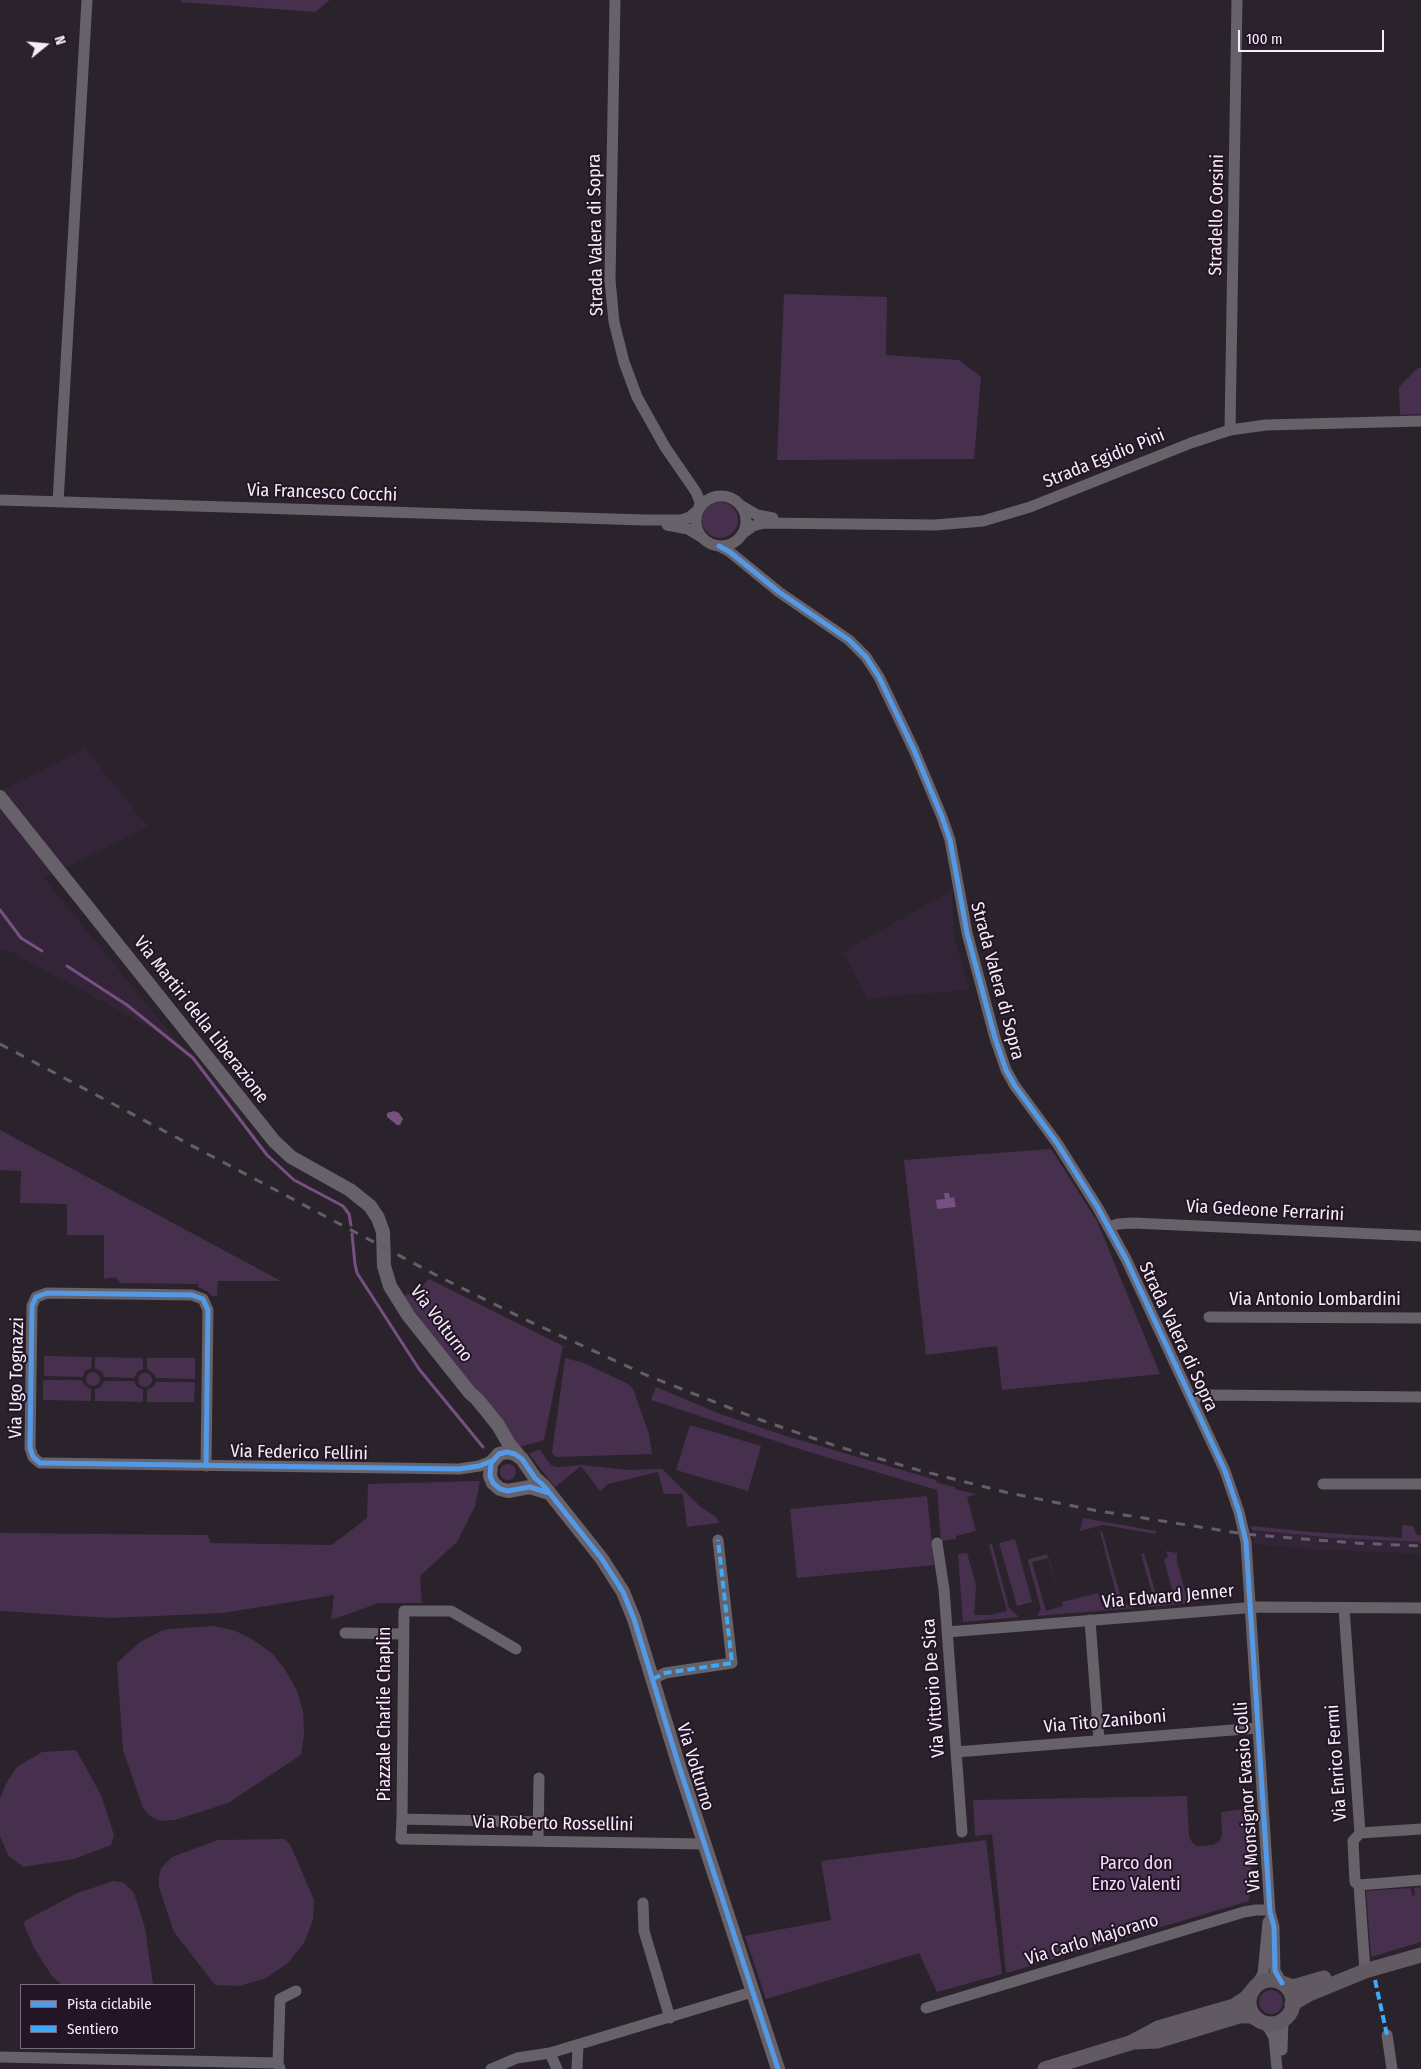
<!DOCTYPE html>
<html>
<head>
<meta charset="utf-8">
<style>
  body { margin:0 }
  #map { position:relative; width:1421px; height:2069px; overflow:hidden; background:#2a232c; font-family:"Fira Sans Condensed",sans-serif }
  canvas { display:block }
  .legend { position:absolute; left:20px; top:1984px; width:175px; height:65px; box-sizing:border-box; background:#231526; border:1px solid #786b7a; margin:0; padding:6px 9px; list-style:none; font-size:15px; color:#f7edf9 }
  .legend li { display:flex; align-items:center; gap:10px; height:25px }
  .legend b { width:25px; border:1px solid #786b7a }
  .north { position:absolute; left:20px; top:20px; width:50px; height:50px; -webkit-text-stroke:4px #231526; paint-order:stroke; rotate:73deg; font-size:14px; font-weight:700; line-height:20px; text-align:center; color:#f7edf9 }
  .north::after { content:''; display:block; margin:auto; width:18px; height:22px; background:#f7edf9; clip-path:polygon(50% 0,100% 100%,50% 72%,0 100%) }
  .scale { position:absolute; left:1238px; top:30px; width:146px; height:22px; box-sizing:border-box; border:2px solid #f7edf9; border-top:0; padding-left:6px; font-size:15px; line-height:18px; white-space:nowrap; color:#f7edf9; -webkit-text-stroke:4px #231526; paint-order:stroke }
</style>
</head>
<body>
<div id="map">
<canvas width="1421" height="2069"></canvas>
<ul class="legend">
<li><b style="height:6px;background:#5399e6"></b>Pista ciclabile</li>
<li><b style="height:6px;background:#3fa9f5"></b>Sentiero</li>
</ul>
<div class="north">N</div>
<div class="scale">100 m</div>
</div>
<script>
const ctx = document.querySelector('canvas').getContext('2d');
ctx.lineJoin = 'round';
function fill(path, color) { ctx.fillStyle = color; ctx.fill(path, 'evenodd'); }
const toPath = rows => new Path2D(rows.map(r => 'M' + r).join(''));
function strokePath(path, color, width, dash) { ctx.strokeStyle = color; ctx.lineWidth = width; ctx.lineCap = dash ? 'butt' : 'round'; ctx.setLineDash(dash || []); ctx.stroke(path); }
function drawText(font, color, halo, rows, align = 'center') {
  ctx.font = font + ' "Fira Sans Condensed",sans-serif'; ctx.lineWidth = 4; ctx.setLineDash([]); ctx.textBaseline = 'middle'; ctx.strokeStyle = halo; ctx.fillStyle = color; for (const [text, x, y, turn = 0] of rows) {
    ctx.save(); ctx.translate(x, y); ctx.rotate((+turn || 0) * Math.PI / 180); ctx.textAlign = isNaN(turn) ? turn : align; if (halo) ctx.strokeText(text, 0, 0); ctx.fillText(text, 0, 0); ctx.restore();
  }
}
const built = toPath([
  [85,748,148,827,44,878,177,1042,7,950,0,951,0,792],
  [952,890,954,937,970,990,867,998,843,952],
  [1252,1530,1335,1538,1421,1542,1421,1554,1308,1549,1254,1544]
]);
const green = toPath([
  [181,0,330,0,315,12,181,2],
  [784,294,887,297,886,355,959,360,981,377,974,459,777,460],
  [1418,368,1421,368,1421,414,1400,415,1399,387],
  '702 520a18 18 0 1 1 36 0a18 18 0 1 1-36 0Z',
  [0,1130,281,1281,218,1281,217,1296,212,1296,207,1291,198,1287,198,1284,121,1283,115,1277,104,1279,104,1235,67,1235,67,1204,20,1203,21,1171,0,1170],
  [1051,1149,1097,1221,1160,1374,1002,1390,997,1346,926,1355,904,1160],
  [429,1279,563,1346,544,1440,520,1447,509,1437,403,1296,420,1290],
  [44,1356,92,1357,91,1368,85,1371,83,1377,44,1376],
  [95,1357,143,1358,143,1369,137,1372,134,1378,104,1377,102,1372,95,1368],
  [147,1358,195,1358,195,1379,156,1378,153,1373,147,1369],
  [565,1358,584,1363,628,1384,633,1389,649,1434,652,1454,556,1457,552,1453],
  '86 1379a7 7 0 1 1 14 0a7 7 0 1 1-14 0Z',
  '138 1380a7 7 0 1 1 14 0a7 7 0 1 1-14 0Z',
  [43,1380,82,1380,84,1385,91,1389,91,1401,43,1400],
  [104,1381,134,1381,136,1386,143,1390,143,1402,95,1401,95,1389,100,1388],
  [156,1382,195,1382,194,1402,147,1402,147,1390,154,1386],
  [656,1387,720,1414,789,1437,936,1480,937,1483,955,1487,955,1489,976,1494,967,1497,976,1531,956,1536,956,1539,941,1541,937,1490,806,1451,651,1400],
  [690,1425,761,1446,748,1491,676,1470],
  [537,1450,540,1450,551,1465,557,1467,582,1465,627,1470,662,1469,702,1508,716,1517,719,1523,687,1527,683,1494,664,1494,658,1472,608,1484,600,1491,581,1466,555,1487,529,1454],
  '500 1472a8 8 0 1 1 16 0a8 8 0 1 1-16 0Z',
  [480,1481,475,1506,457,1542,420,1576,422,1603,379,1603,331,1620,334,1595,223,1613,110,1618,0,1611,0,1533,208,1535,210,1543,332,1545,367,1518,368,1484],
  [927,1496,934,1565,797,1578,790,1509],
  [1083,1518,1156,1531,1156,1534,1103,1525,1080,1531],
  [1402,1525,1413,1526,1417,1535,1421,1535,1421,1542,1335,1538,1252,1530,1251,1526,1311,1532,1402,1538],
  [1102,1531,1122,1601,1134,1608,1037,1616,1041,1609,1028,1561,1029,1559,1047,1554,1062,1602,1098,1593,1102,1606,1118,1601,1100,1532],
  [1049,1558,1063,1606,1046,1611,1032,1562],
  [1015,1539,1032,1602,1017,1606,999,1543],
  [992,1544,1009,1608,1019,1617,963,1622,958,1554,967,1553,976,1585,974,1615,990,1615,1007,1611,989,1545],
  [1166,1551,1177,1553,1177,1561,1188,1603,1148,1607,1154,1600,1141,1554,1144,1553,1158,1601,1174,1597,1164,1559,1168,1557],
  [214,1626,236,1631,255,1641,273,1654,286,1671,297,1691,303,1712,304,1734,301,1755,228,1803,175,1820,160,1821,150,1816,143,1808,123,1750,117,1663,140,1642,161,1631,168,1629],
  [76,1750,101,1795,114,1835,111,1845,74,1859,23,1867,8,1855,0,1836,0,1798,7,1782,17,1767,42,1752],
  [1187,1796,1189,1837,1192,1842,1197,1846,1213,1845,1220,1841,1222,1835,1221,1812,1245,1809,1252,1879,1249,1901,1006,1973,992,1834,975,1836,973,1800],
  [285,1839,291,1846,314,1900,313,1920,304,1943,288,1963,266,1978,240,1986,215,1985,174,1932,159,1887,159,1877,161,1868,172,1857,218,1840],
  [986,1840,1002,1974,937,1992,919,1953,766,1999,745,1936,831,1920,821,1861],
  [114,1881,124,1883,134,1893,145,1928,153,1985,62,1985,52,1976,34,1948,23,1922,77,1893],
  [1421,1887,1421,1942,1371,1957,1366,1891,1411,1888,1412,1896,1415,1895,1414,1888],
  '1259 2002a12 12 0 1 1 24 0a12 12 0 1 1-24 0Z'
]);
const water = toPath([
  [394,1111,399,1113,403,1119,400,1125,397,1125,387,1117,387,1113],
  [944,1193,949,1193,950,1198,954,1197,956,1207,937,1209,936,1200,945,1199]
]);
const stream = toPath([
  [0,910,21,938,42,951],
  [67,966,127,1005,193,1058,267,1155,294,1180,343,1206,349,1214,351,1225],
  [352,1234,355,1264,357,1273,419,1369,483,1447]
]);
const minor = toPath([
  [615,0,610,280,614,322,624,362,637,397,665,447,696,492,700,502,699,508],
  [1230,430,1237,0],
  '696 521a25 25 0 1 1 50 0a25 25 0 1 1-50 0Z',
  [0,500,645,520,681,520,690,517,698,510],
  [58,502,87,0],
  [740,505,757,515,773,518],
  [667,525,688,529,703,538],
  [742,534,753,526,764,523,935,525,983,521,1030,507,1191,443,1230,430,1266,425,1421,421],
  [719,546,730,552,779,592,849,640,866,657,879,677,914,750,942,817,950,840,967,933,995,1038,1006,1070,1015,1086,1057,1143,1098,1208,1126,1259,1225,1471,1239,1512,1246,1542,1270,1912,1274,1927,1275,1971,1282,1983],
  [1108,1227,1118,1224,1133,1223,1421,1236],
  [1209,1317,1421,1318],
  [1192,1399,1209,1395,1421,1397],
  [206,1466,208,1310,203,1299,192,1295,47,1293,36,1297,32,1306,30,1448,33,1457,40,1463,45,1463,459,1469,479,1466,492,1461],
  [1323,1484,1421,1484],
  [937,1543,944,1589,962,1832],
  [1344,1608,1360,1833,1353,1841,1355,1882,1359,1885,1365,1971],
  [1090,1620,1099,1741],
  [947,1632,1257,1607,1421,1608],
  [345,1633,404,1634],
  [516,1649,451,1611,404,1611,402,1819,538,1822],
  [653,1679,665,1673,732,1663,718,1540],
  [956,1752,1258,1728],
  [402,1819,401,1839,704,1844],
  [1360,1833,1421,1829],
  [538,1841,539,1778],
  [1359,1885,1421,1880],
  [643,1903,644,1931,670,2018],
  [1255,1987,1263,1974,1268,1922],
  [926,2008,1244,1912,1256,1910,1270,1910],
  [1261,2021,1268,2027,1274,2037,1277,2069],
  [1387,2035,1392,2069],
  [1282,2050,1283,2020],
  [550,2053,557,2069],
  [0,2057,278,2063],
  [280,2069,278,2063,280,1999,296,1991],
  [491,2069,517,2058,550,2053,752,1992],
  [577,2069,578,2045]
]);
const tertiary = toPath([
  [0,797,274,1141,291,1157,350,1190,370,1206,378,1218,383,1232,384,1266,390,1286,408,1315,470,1393,477,1399,498,1425,509,1444,519,1456],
  [549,1493,530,1487,508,1491,500,1489,493,1483,490,1476,491,1463,499,1454,507,1452,515,1454,522,1459,535,1478,544,1486,602,1559,623,1592,634,1619,679,1766,778,2069]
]);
const secondary = toPath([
  '1249 2002a22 22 0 1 1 44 0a22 22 0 1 1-44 0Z',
  [1282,1983,1293,1987,1324,1978],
  [1292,2004,1309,1994,1365,1971,1421,1955],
  [1134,2042,1157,2041,1239,2016,1251,2016,1257,2019],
  [1045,2069,1130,2043,1158,2028,1234,2006,1246,1998,1253,1990]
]);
const rail = toPath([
  [0,1044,436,1275,522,1318,646,1375,758,1419,836,1446,918,1470,1009,1493,1093,1510,1244,1534,1354,1543,1421,1546]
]);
const quiet = toPath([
  [653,1679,665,1673,732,1663,718,1540],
  [1375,1980,1387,2035]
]);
const cycleway = toPath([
  [719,546,730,552,779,592,849,640,866,657,879,677,914,750,942,817,950,840,967,933,995,1038,1006,1070,1015,1086,1057,1143,1098,1208,1126,1259,1225,1471,1239,1512,1246,1542,1270,1912,1274,1927,1275,1971,1282,1983],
  [206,1466,208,1310,203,1299,192,1295,47,1293,36,1297,32,1306,30,1448,33,1457,40,1463,45,1463,459,1469,479,1466,492,1461],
  [549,1493,530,1487,508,1491,500,1489,493,1483,490,1476,491,1463,499,1454,507,1452,515,1454,522,1459,535,1478,544,1486,602,1559,623,1592,634,1619,679,1766,778,2069]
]);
const streetNames = [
  ["Stradello Corsini",1217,215,-89],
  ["Strada Valera di Sopra",596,235,-91],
  ["Strada Egidio Pini",1104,459,-22],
  ["Via Francesco Cocchi",322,493,2],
  ["Strada Valera di Sopra",997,981,75],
  ["Via Martiri della Liberazione",201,1020,52],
  ["Via Gedeone Ferrarini",1265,1211,3],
  ["Via Antonio Lombardini",1315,1300],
  ["Via Volturno",441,1324,53],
  ["Strada Valera di Sopra",1178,1337,65],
  ["Via Ugo Tognazzi",17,1378,-89],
  ["Via Federico Fellini",299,1453,1],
  ["Via Edward Jenner",1168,1597,-5],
  ["Via Vittorio De Sica",934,1688,-94],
  ["Piazzale Charlie Chaplin",385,1714,-90],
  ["Via Tito Zaniboni",1105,1722,-5],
  ["Via Enrico Fermi",1337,1763,-94],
  ["Via Volturno",695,1767,73],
  ["Via Monsignor Evasio Colli",1248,1797,-94],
  ["Via Roberto Rossellini",553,1824,1],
  ["Via Carlo Majorano",1092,1940,-17]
];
const parkNames = [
  ["Parco don",1136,1864],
  ["Enzo Valenti",1136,1885]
];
fill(built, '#342438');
fill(green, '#47304d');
fill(water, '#765080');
strokePath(stream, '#765080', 3);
strokePath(minor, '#676169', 11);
strokePath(tertiary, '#676169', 14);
strokePath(secondary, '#615a63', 15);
strokePath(rail, '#645e66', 3, [9, 9]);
strokePath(quiet, '#3fa9f5', 4, [8, 4]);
strokePath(cycleway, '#5399e6', 5);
drawText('18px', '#f7edf9', '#231526', streetNames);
drawText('18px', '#f4dbfa', '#231526', parkNames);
</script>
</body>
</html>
